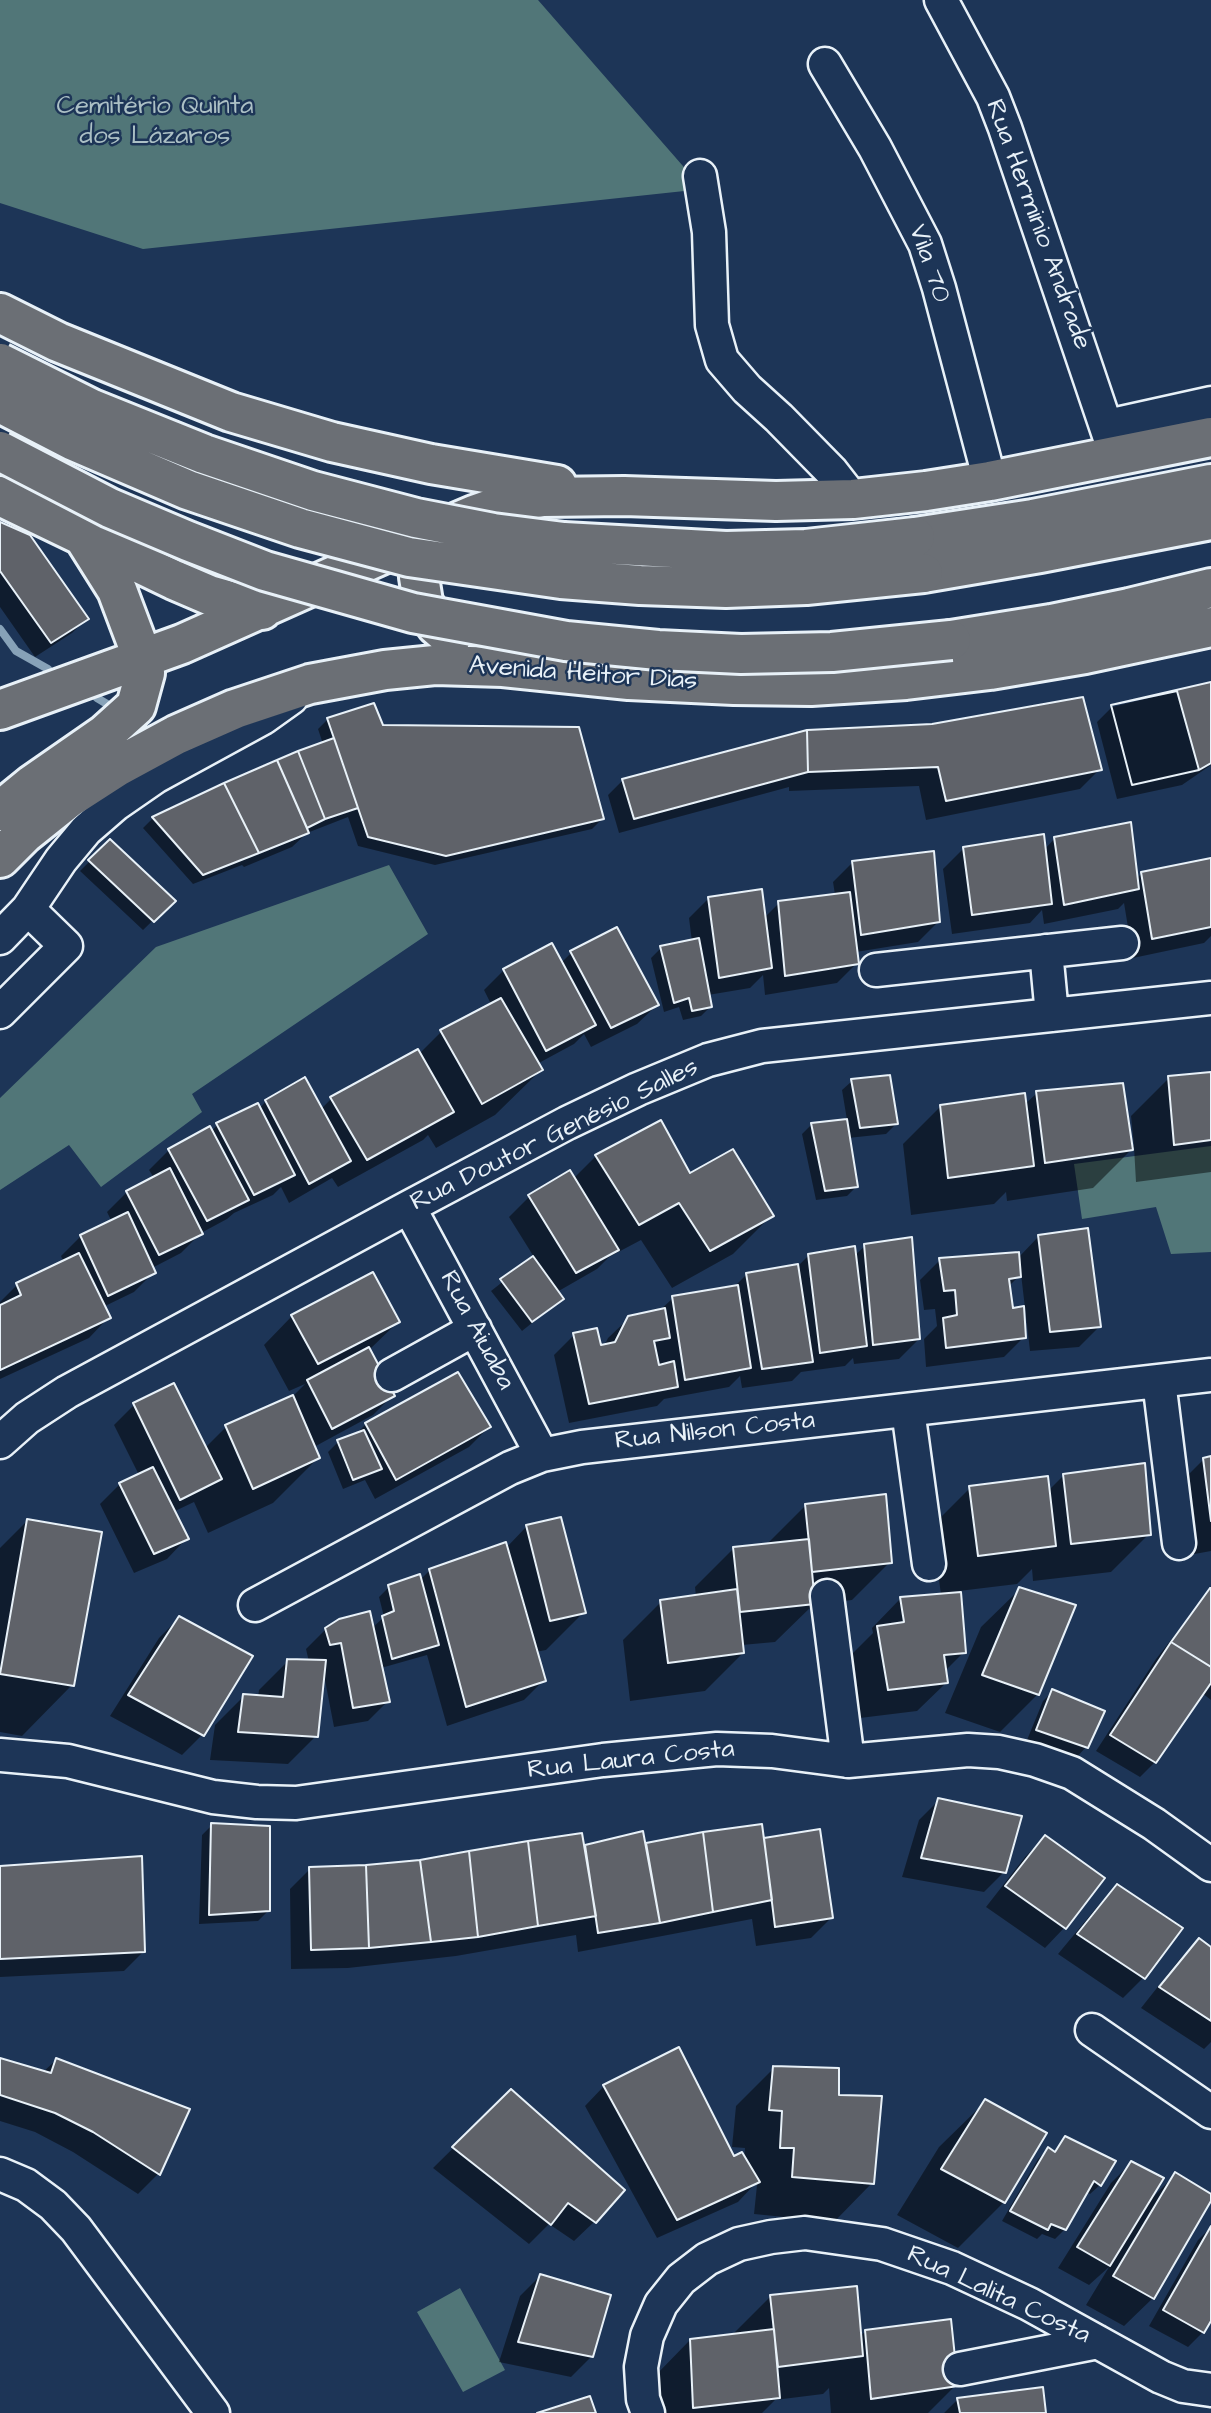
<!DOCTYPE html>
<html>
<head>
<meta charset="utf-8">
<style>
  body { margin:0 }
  canvas { display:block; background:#1d3557 }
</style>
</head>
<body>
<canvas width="1211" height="2413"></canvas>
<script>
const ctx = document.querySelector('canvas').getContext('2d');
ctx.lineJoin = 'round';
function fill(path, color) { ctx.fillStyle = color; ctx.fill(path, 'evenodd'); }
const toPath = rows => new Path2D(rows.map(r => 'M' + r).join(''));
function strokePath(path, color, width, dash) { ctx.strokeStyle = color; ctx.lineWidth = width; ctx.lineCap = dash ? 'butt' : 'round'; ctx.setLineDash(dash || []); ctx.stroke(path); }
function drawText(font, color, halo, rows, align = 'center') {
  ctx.font = font + ' "Architects Daughter",sans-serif'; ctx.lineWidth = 5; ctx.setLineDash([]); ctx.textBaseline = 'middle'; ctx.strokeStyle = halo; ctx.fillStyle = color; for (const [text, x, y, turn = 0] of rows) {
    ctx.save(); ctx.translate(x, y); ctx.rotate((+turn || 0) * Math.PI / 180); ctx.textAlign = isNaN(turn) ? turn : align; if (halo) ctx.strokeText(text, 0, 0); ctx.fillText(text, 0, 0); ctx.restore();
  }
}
const green = toPath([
  [0,0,538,0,703,189,143,249,0,203],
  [389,865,428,934,192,1094,202,1112,101,1187,69,1145,0,1190,0,1098,156,947],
  [1211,1146,1211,1252,1171,1254,1156,1207,1082,1219,1074,1164],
  [460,2288,505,2370,463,2392,417,2312]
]);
const shadow = toPath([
  [0,524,87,618,72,633,35,657,0,607],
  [1211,683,1211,765,1182,785,1117,799,1097,722,1112,707],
  [328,719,382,727,602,819,592,829,435,865,358,846,348,817,307,833,292,847,244,867,242,865,193,884,143,828,153,818,225,785,323,744,318,729],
  [808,732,1100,769,1080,789,926,820,919,786,789,791,789,787,619,833,608,795,623,780],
  [1055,838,1136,879,1142,873,1211,860,1211,936,1204,943,1133,958,1124,903,1118,909,1044,924,1042,910,1030,923,952,934,943,869,963,849,1044,850],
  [110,841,173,901,143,930,80,871],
  [853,862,938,922,918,942,856,952,857,963,837,983,765,995,763,975,750,988,708,995,711,1006,701,1016,683,1020,679,1007,664,1012,651,958,661,948,692,942,689,918,709,898,764,918,779,903,835,895,833,882],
  [571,953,657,1005,637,1024,591,1047,584,1034,574,1044,537,1064,541,1070,495,1115,436,1148,428,1135,423,1140,338,1187,332,1178,289,1203,281,1187,273,1195,234,1213,227,1219,201,1233,181,1253,152,1268,154,1272,134,1292,103,1307,108,1318,89,1338,0,1379,0,1302,17,1285,64,1263,61,1256,81,1236,112,1222,107,1212,127,1192,154,1178,149,1170,169,1150,211,1132,217,1125,259,1109,266,1101,321,1109,331,1099,418,1051,419,1054,442,1031,491,1004,484,990,504,970,561,963],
  [1211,1074,1211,1172,1136,1182,1134,1147,1093,1188,1007,1201,1006,1192,994,1204,911,1215,903,1144,941,1106,1024,1105,1037,1093,1134,1146,1131,1116,1169,1078],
  [852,1081,896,1124,886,1134,848,1138,857,1186,847,1196,816,1200,802,1134,812,1124,847,1120,842,1090],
  [596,1156,690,1175,771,1216,733,1254,672,1288,641,1240,609,1257,597,1269,557,1292,562,1299,522,1331,491,1291,534,1257,509,1217,529,1197,569,1173,573,1179],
  [1039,1236,1099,1327,1079,1347,1030,1351,1021,1274,1008,1287,1012,1310,1024,1337,1004,1357,926,1367,924,1339,937,1326,935,1309,924,1310,920,1280,940,1260,1018,1258],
  [865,1246,919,1339,899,1359,854,1364,853,1358,845,1366,801,1372,792,1381,742,1388,740,1376,729,1387,664,1399,657,1406,569,1423,554,1355,574,1335,599,1347,604,1346,608,1338,629,1318,659,1311,673,1298,733,1288,746,1275,798,1266,809,1255,854,1256],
  [292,1316,398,1322,369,1350,393,1395,373,1415,314,1447,318,1458,273,1503,208,1533,194,1502,173,1512,186,1539,167,1559,134,1573,100,1504,120,1484,139,1475,114,1425,134,1405,173,1385,205,1448,226,1427,291,1398,305,1384,289,1391,264,1345],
  [366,1424,489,1427,469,1447,375,1499,365,1480,343,1489,328,1452,338,1442,355,1435],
  [1211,1458,1211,1551,1173,1558,1166,1497,1204,1459],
  [1064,1475,1149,1534,1111,1572,1033,1581,1032,1569,1017,1584,959,1591,964,1652,944,1672,946,1683,917,1711,860,1718,849,1657,873,1633,872,1628,900,1599,941,1595,932,1526,970,1488,1048,1491],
  [806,1505,890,1562,852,1600,813,1605,775,1642,742,1645,743,1653,705,1691,630,1701,623,1640,661,1602,696,1597,695,1587,733,1549,768,1543],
  [560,1519,584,1612,546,1650,536,1652,544,1680,524,1700,447,1726,427,1655,381,1668,388,1701,368,1721,334,1727,324,1675,316,1736,288,1764,210,1760,215,1725,244,1696,258,1697,259,1690,288,1661,309,1662,306,1649,326,1629,372,1628,384,1617,379,1597,389,1587,420,1580,430,1570,506,1548,526,1527],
  [27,1521,72,1685,22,1736,0,1732,0,1548],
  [1020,1589,1038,1694,1000,1732,945,1713,981,1627],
  [1210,1590,1211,1700,1202,1693,1155,1762,1140,1777,1096,1751,1156,1659],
  [179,1618,202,1735,182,1755,110,1716,159,1638],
  [1052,1692,1086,1747,1077,1757,1027,1740,1043,1701],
  [939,1800,1004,1872,984,1892,902,1877,919,1820],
  [212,1825,268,1911,258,1921,199,1924,202,1835],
  [760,1826,762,1840,818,1831,831,1918,811,1938,756,1946,752,1919,578,1952,576,1935,456,1956,348,1968,291,1969,290,1889,310,1869,420,1862,583,1847,642,1834,644,1845],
  [1045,1837,1103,1878,1064,1928,1045,1948,986,1907,1025,1857],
  [0,1867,144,1951,124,1971,0,1977],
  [1117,1887,1181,1928,1143,1978,1123,1998,1058,1954,1097,1907],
  [1199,1940,1211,1950,1211,2042,1204,2049,1141,2008,1179,1960],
  [0,2060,43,2072,56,2060,188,2110,158,2174,138,2194,73,2152,35,2132,0,2121],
  [774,2068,872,2183,834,2222,754,2214,757,2185,754,2185,738,2202,657,2238,585,2106,604,2086,733,2158,744,2159,745,2148,732,2147,736,2106],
  [511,2091,594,2222,574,2241,549,2224,529,2244,433,2168],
  [985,2102,1045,2134,1004,2202,958,2248,897,2215,939,2147],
  [1066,2138,1100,2185,1090,2194,1086,2192,1065,2229,1055,2239,1042,2234,1037,2239,1002,2221,1038,2159,1048,2149,1053,2153],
  [1131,2163,1150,2200,1176,2174,1211,2198,1153,2298,1124,2326,1086,2305,1109,2267,1089,2285,1058,2268,1111,2183],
  [1211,2227,1211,2317,1203,2332,1188,2347,1149,2326,1198,2240],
  [540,2276,591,2357,571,2377,499,2362,520,2296],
  [771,2296,859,2337,866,2331,956,2385,928,2413,831,2413,829,2388,823,2394,775,2400,762,2413,654,2413,652,2379,690,2340,733,2334],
  [958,2399,1044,2413,944,2413]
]);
const stream = toPath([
  [0,629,16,651,48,669],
  [97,698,107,704]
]);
const building = toPath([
  [0,522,30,535,89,619,51,643,0,571,0,522],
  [1211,682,1211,763,1199,770,1132,785,1111,705,1211,682],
  [1177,691,1199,770,1132,785,1111,705,1177,691],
  [1083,697,1102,770,946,801,938,767,808,772,807,730,932,724,1083,697],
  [374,703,383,725,579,727,604,819,446,856,368,837,327,718,374,703],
  [807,730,808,772,634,819,622,779,807,730],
  [334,738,358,808,325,819,298,751,334,738],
  [298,751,325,819,307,828,277,760,298,751],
  [277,760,309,833,259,853,224,783,277,760],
  [224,783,259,853,203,875,152,817,224,783],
  [1131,822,1139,889,1064,905,1054,837,1131,822],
  [1044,834,1052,904,972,915,963,847,1044,834],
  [110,839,176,901,154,922,88,860,110,839],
  [934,851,940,922,861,935,852,861,934,851],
  [1211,858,1211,927,1152,939,1141,872,1211,858],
  [762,889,772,968,719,978,708,897,762,889],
  [850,892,859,964,785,976,778,901,850,892],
  [617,927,659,1005,611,1028,570,951,617,927],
  [699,938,712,1007,692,1011,689,998,674,1003,660,946,699,938],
  [552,943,596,1025,546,1051,503,969,552,943],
  [501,998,543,1070,482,1104,440,1030,501,998],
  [418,1049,454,1112,367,1160,330,1097,418,1049],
  [1211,1072,1211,1140,1174,1145,1168,1076,1211,1072],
  [890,1075,898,1124,860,1128,851,1079,890,1075],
  [305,1077,351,1161,309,1184,265,1100,305,1077],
  [1123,1083,1133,1150,1045,1163,1036,1091,1123,1083],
  [1025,1093,1034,1166,948,1178,940,1105,1025,1093],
  [258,1103,295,1175,254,1195,216,1123,258,1103],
  [847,1119,858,1187,825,1191,811,1123,847,1119],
  [661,1120,690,1173,733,1149,774,1216,710,1251,679,1203,639,1225,595,1155,661,1120],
  [210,1126,249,1200,207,1221,168,1149,210,1126],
  [170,1168,203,1234,159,1255,126,1191,170,1168],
  [570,1170,619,1250,576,1273,528,1195,570,1170],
  [128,1212,156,1273,108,1296,80,1235,128,1212],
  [1088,1228,1101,1327,1050,1332,1038,1235,1088,1228],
  [912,1237,920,1339,873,1345,864,1244,912,1237],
  [855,1246,867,1346,820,1353,808,1254,855,1246],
  [1019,1252,1021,1277,1009,1279,1013,1308,1024,1306,1026,1338,946,1348,943,1318,957,1315,955,1290,944,1291,939,1258,1019,1252],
  [79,1253,111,1318,0,1370,0,1305,21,1295,16,1283,79,1253],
  [533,1256,564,1299,532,1322,500,1279,533,1256],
  [798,1264,813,1362,762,1369,746,1273,798,1264],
  [373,1272,400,1322,318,1364,291,1315,373,1272],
  [738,1285,751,1368,685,1380,672,1296,738,1285],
  [665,1308,670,1338,654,1341,659,1365,674,1361,678,1387,589,1404,573,1333,597,1328,601,1345,615,1342,628,1316,665,1308],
  [369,1347,395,1396,332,1429,307,1380,369,1347],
  [458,1372,491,1427,396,1480,365,1423,458,1372],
  [174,1383,222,1479,180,1500,133,1403,174,1383],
  [293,1395,320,1458,253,1489,225,1425,293,1395],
  [364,1430,382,1469,353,1480,337,1440,364,1430],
  [1211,1456,1211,1521,1203,1458,1211,1456],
  [1145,1463,1151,1535,1071,1544,1063,1474,1145,1463],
  [153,1467,189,1539,154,1554,119,1483,153,1467],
  [1048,1476,1056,1546,978,1556,969,1486,1048,1476],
  [886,1494,892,1563,812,1572,805,1504,886,1494],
  [561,1517,586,1613,550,1621,526,1525,561,1517],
  [27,1519,102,1532,74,1686,0,1674,27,1519],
  [809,1539,815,1604,740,1612,733,1547,809,1539],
  [506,1542,546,1681,466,1707,429,1569,506,1542],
  [420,1574,439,1645,392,1659,382,1616,394,1611,388,1585,420,1574],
  [1019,1587,1076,1605,1039,1695,982,1675,1019,1587],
  [1210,1588,1211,1588,1211,1667,1171,1642,1210,1588],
  [737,1589,744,1653,668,1663,660,1600,737,1589],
  [961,1592,966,1653,944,1655,948,1683,888,1690,877,1626,904,1622,900,1597,961,1592],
  [370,1611,390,1702,353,1708,341,1643,330,1645,325,1628,339,1619,370,1611],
  [179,1616,253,1656,204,1736,128,1695,179,1616],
  [1171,1642,1211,1667,1211,1683,1156,1763,1110,1735,1171,1642],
  [287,1659,326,1660,318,1737,238,1732,243,1694,283,1697,287,1659],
  [1052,1689,1105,1711,1088,1748,1036,1730,1052,1689],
  [938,1798,1022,1816,1006,1873,921,1858,938,1798],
  [211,1823,270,1826,270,1911,209,1915,211,1823],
  [762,1824,772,1900,713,1912,703,1832,762,1824],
  [820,1829,833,1918,775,1927,764,1838,820,1829],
  [643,1831,660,1923,598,1933,585,1845,643,1831],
  [703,1832,713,1912,660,1923,646,1843,703,1832],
  [582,1833,596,1916,538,1926,528,1841,582,1833],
  [1045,1835,1105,1878,1066,1929,1005,1886,1045,1835],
  [528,1841,538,1926,478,1937,469,1851,528,1841],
  [469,1851,478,1937,431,1942,420,1860,469,1851],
  [142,1856,145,1952,0,1959,0,1866,142,1856],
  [420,1860,431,1942,369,1948,366,1865,420,1860],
  [366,1865,369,1948,311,1950,309,1867,366,1865],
  [1117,1884,1183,1928,1145,1979,1077,1934,1117,1884],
  [1199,1938,1211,1947,1211,2021,1159,1987,1199,1938],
  [679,2047,734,2156,742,2152,760,2182,677,2220,603,2085,679,2047],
  [0,2058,51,2073,56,2058,190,2109,160,2175,93,2132,55,2113,0,2095,0,2058],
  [773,2066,839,2068,839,2095,882,2096,874,2184,792,2177,794,2148,780,2148,782,2111,769,2110,773,2066],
  [511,2089,625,2190,596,2223,568,2203,551,2225,452,2147,511,2089],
  [985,2099,1047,2133,1005,2203,941,2169,985,2099],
  [1065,2136,1116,2161,1101,2186,1094,2181,1066,2230,1051,2224,1048,2230,1010,2211,1048,2147,1055,2152,1065,2136],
  [1131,2161,1164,2178,1110,2266,1077,2247,1131,2161],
  [1175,2172,1211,2194,1211,2201,1154,2299,1113,2276,1175,2172],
  [1211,2226,1211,2321,1204,2333,1163,2310,1211,2226],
  [540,2274,611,2295,593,2357,518,2342,540,2274],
  [857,2286,863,2356,778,2367,770,2295,857,2286],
  [951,2319,958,2386,871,2399,865,2330,951,2319],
  [774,2329,780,2398,693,2408,690,2339,774,2329],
  [1043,2387,1046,2413,960,2413,957,2398,1043,2387],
  [590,2396,596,2413,537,2413,590,2396]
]);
const minor = toPath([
  [941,0,993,97,1005,128,1116,456],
  [825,64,875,148,925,244,939,288,990,481],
  [700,176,709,232,712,325,722,360,747,389,779,418,832,472,853,499],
  [1107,426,1211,403],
  [0,938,28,909,61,860,86,830,116,804,155,777,263,718,291,698],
  [1046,951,1052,1015],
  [876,970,1122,943],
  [0,1012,66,946,28,909],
  [409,1207,542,1455],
  [392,1375,475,1329],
  [1159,1381,1179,1543],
  [908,1410,929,1564],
  [0,1442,27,1418,67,1392,409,1207,567,1123,638,1089,708,1060,762,1046,1211,998],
  [827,1596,848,1761],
  [255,1605,510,1468,542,1455,582,1447,1211,1375],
  [0,1755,68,1761,213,1797,257,1802,296,1803,603,1760,717,1749,772,1751,848,1761,968,1750,999,1752,1035,1760,1072,1773,1154,1824,1211,1865],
  [1092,2030,1211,2112],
  [0,2174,26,2185,53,2205,76,2229,213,2413],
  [960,2369,1098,2342],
  [648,2413,643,2399,641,2367,647,2336,661,2304,681,2279,707,2259,739,2244,771,2237,805,2233,882,2244,952,2268,1029,2304,1161,2377,1183,2386,1211,2390]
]);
const major = toPath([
  [0,313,58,342,231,412,332,442,431,464,557,485],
  [0,496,174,580,209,595,262,610],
  [432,533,423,554,419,577,423,602,436,625,451,638],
  [951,640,1051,624,1129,608,1211,588],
  [0,710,182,644,401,546,474,515,511,502,543,497,624,496,776,501,853,499,926,491,990,481,1211,437],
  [0,811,33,784,105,734,136,706,145,673,143,659,117,590,83,536],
  [0,858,24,834,69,798,117,767,176,735,235,709,310,684,385,670,435,665,503,667,629,680,734,685,811,686,906,680,990,670,1085,654,1211,627]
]);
const highway = toPath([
  [915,537,1033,519,1211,484],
  [923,573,1040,553,1211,520]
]);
const majorBridge = toPath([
  [0,451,110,508,188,541,265,571,413,613,566,641,658,650,741,654,832,652,951,640]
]);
const highwayBridge = toPath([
  [0,363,92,409,204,454,313,491,416,518,493,533,564,542,726,551,806,549,915,537],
  [0,403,74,441,188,490,300,528,409,557,561,579,640,585,726,588,806,585,923,573]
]);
const parkNames = [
  ["Cemitério Quinta",155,108],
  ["dos Lázaros",155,138]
];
const streetNames = [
  ["Rua Herminio Andrade",1037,225,70],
  ["Vila 70",928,264,71],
  ["Avenida Heitor Dias",583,675,4],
  ["Rua Doutor Genésio Salles",555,1136,-26],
  ["Rua Aiuaba",476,1331,62],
  ["Rua Nilson Costa",715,1432,-6],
  ["Rua Laura Costa",631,1761,-6],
  ["Rua Lalita Costa",998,2296,25]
];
fill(green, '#517678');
fill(shadow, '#0007');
strokePath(stream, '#87a2b8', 8);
fill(building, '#5f6269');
strokePath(building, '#e8f1f8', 2);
strokePath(minor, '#e8f1f8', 37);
strokePath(major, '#e8f1f8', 44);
strokePath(highway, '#e8f1f8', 44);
strokePath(minor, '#1d3557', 32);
strokePath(major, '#6b6f75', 38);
strokePath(highway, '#6b6f75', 38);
strokePath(majorBridge, '#e8f1f8', 44, []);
strokePath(highwayBridge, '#e8f1f8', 44, []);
strokePath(majorBridge, '#6b6f75', 38);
strokePath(highwayBridge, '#6b6f75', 38);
drawText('26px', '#acc0c5', '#1d3557', parkNames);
drawText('26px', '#e8f1f8', '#1d3557', streetNames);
</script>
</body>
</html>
